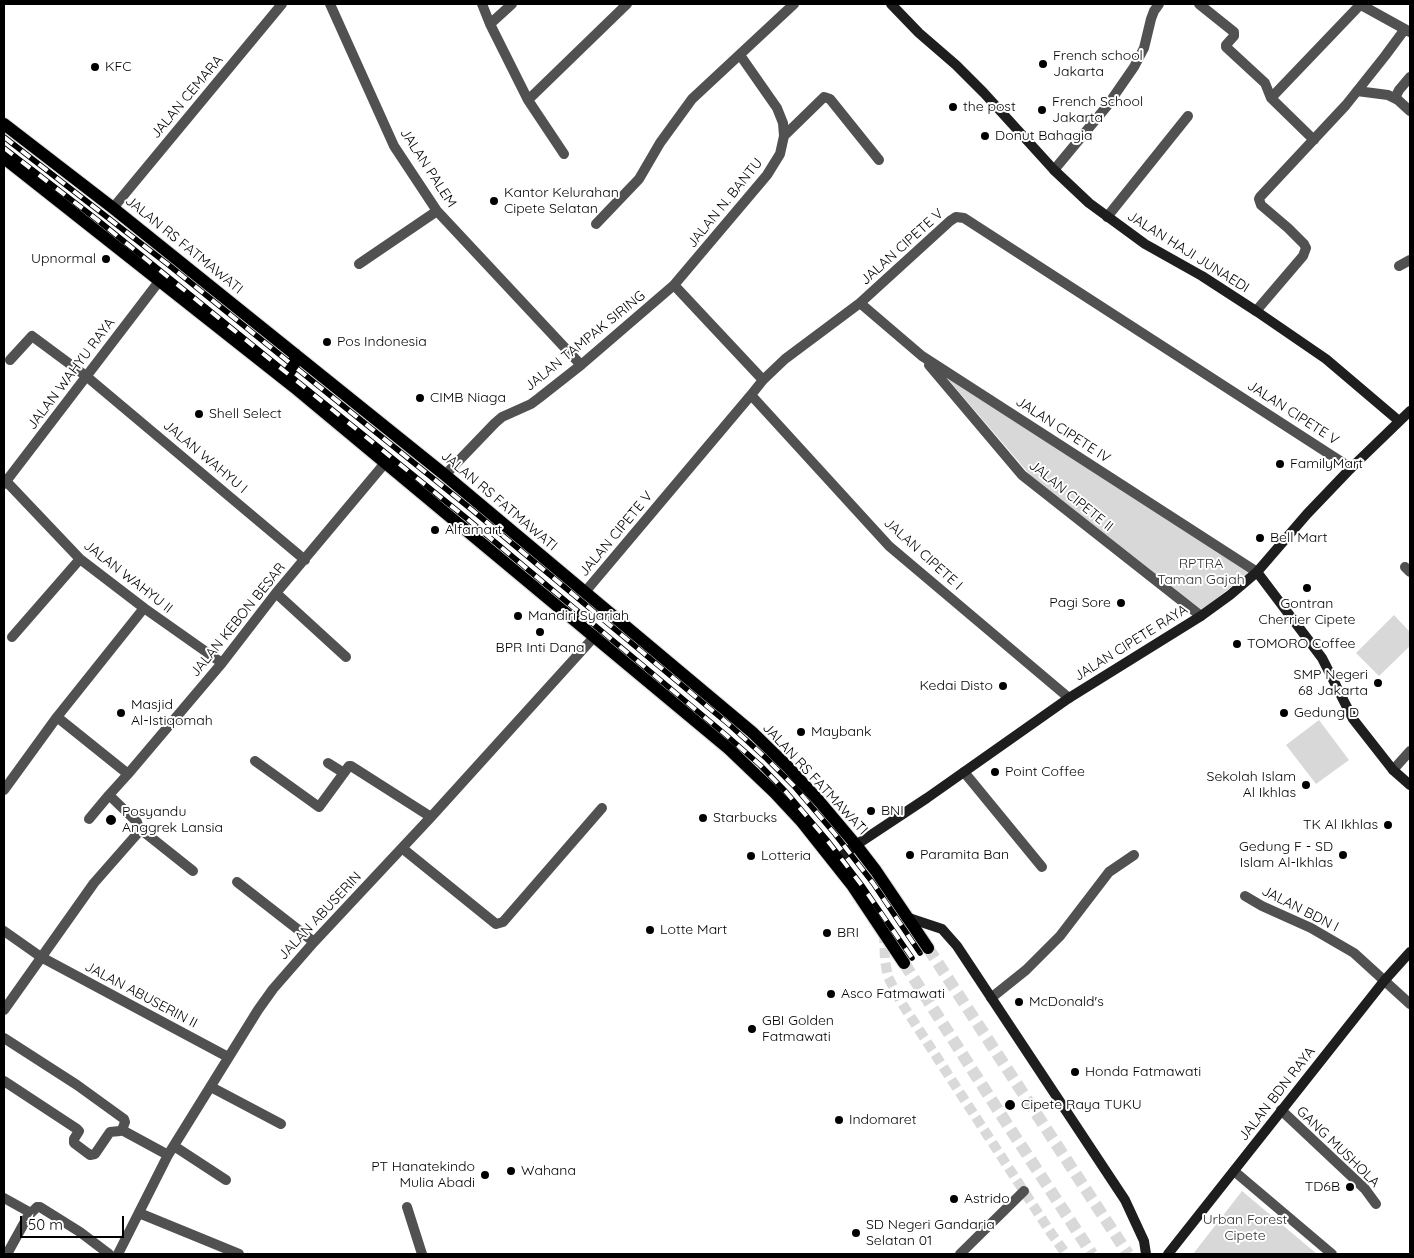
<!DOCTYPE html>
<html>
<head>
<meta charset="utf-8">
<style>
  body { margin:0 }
  #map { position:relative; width:1414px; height:1258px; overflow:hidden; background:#fff; font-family:Quicksand,sans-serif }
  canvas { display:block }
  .frame { position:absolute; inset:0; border:5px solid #000; pointer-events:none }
  .scale { position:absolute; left:20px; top:1216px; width:104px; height:22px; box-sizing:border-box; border:2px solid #000; border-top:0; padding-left:6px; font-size:15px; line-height:18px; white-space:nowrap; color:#000; -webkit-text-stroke:4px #fff; paint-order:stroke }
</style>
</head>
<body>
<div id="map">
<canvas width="1414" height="1258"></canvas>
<div class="frame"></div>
<div class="scale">50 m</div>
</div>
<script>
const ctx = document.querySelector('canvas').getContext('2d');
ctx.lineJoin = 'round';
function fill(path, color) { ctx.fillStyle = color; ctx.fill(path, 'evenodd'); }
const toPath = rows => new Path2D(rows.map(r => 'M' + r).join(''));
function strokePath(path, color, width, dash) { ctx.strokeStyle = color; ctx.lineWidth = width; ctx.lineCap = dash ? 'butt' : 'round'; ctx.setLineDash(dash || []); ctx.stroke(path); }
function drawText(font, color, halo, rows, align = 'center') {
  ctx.font = font + ' Quicksand,sans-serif'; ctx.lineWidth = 4; ctx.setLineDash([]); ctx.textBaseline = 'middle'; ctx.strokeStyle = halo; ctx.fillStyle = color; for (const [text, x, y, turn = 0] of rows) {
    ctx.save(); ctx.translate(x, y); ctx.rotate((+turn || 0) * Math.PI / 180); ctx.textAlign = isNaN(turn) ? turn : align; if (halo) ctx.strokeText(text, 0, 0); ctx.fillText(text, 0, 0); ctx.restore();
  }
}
const green = toPath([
  [946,377,1252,570,1202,610,1031,476],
  [1394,615,1410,632,1410,646,1379,676,1356,653],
  [1319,720,1349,760,1316,784,1286,745],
  [1242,1191,1317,1254,1193,1254]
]);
const secondaryTunnel = toPath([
  [884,933,885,961,888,977,901,1002,1051,1233,1066,1254]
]);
const primaryTunnel = toPath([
  [928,948,1128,1254],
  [904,963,996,1107,1092,1254]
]);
const street = toPath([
  [330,4,394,146,437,211,581,365],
  [482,4,490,24,528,100,564,154],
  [1199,4,1234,32,1234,36,1226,45,1226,47,1265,83,1271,98,1314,140],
  [490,24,512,4],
  [1410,77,1399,90,1396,96,1398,100,1410,111],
  [1357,91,1388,95,1398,100],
  [1271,98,1359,6,1363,6,1410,32],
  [528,100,627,4],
  [784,136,824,97,830,99,879,160],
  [1054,170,1107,106,1134,67,1144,48,1151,19,1154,11,1159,4],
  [113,208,282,4],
  [1107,217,1188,116],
  [596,224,639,179,660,143,692,99,794,4],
  [359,264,437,211],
  [1399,266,1410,260],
  [674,285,763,380],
  [860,303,922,356,1257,572],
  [1256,311,1303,256,1306,248,1304,244,1288,228,1261,205,1259,199,1260,197,1346,105,1385,56,1405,29],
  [10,360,32,336,86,376,305,560],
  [929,365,1022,475,1201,616],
  [751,395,889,546,1069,698],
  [445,475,495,423,502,417,531,404,539,398,581,365,674,285,767,175,780,154,784,136,783,123,777,108,740,55],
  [4,479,80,559,144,608,222,663],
  [4,484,160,280],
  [1405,567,1410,572],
  [585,592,751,395,763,380,785,359,860,303,950,221,956,217,964,218,1351,468],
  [276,593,346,657],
  [12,637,80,559],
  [57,717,128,774],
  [255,761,319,807,349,766,351,766,431,817],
  [328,763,344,773],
  [1393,770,1410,751],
  [964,772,1042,867],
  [4,790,57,717,144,608],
  [89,819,109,795],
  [139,828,193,871],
  [402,848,496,924,503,922,602,808],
  [237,882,314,942],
  [1245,896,1262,906,1311,928,1354,953,1410,1004],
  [4,931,41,957,228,1057],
  [991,998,1026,970,1060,936,1109,872,1134,855],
  [4,1010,94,883,137,834,139,828,137,822,109,795,128,774,222,663,276,593,385,463],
  [4,1038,77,1085,124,1119,125,1122,122,1130],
  [4,1081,77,1129,79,1131,74,1139,74,1143,90,1155,95,1154,110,1132,120,1131,122,1130,168,1155],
  [211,1087,281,1124],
  [1281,1110,1365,1189,1376,1204],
  [174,1146,226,1180],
  [1234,1171,1332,1254],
  [4,1198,31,1213],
  [407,1207,422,1254],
  [139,1213,239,1254],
  [7,1254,28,1216,37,1207,40,1207,80,1232,109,1254],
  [118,1254,168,1155,258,1010,273,989,314,942,431,817,595,636],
  [960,1254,1024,1191]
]);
const secondary = toPath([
  [891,4,919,33,956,65,984,93,1054,170,1089,203,1145,244,1202,276,1256,311,1326,359,1399,421],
  [1257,572,1322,658,1353,719,1393,770,1410,785],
  [834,862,856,845,927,798,1069,698,1201,616,1230,595,1257,572,1307,514,1351,468,1410,411],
  [906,917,942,929,957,946,1125,1200,1144,1241,1146,1254],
  [1168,1254,1384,981,1410,952]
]);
const primary = toPath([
  [4,124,113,208,445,475,752,732,788,767,819,801,856,845,876,871,928,948],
  [4,158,294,387,729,749,775,793,802,822,852,885,904,963],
  [280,376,283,376,289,372,293,367,295,360,295,354]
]);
const rail = toPath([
  [4,137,170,266,471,509,732,727,767,759,794,786,835,834,873,883,920,953],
  [4,148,100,222,465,517,726,735,760,765,786,792,827,840,863,887,912,958]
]);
const markers = [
  [1043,64,5,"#000"],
  [95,67,5,"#000"],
  [953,107,5,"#000"],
  [1042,110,5,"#000"],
  [985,136,5,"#000"],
  [494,201,5,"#000"],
  [106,259,5,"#000"],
  [327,342,5,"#000"],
  [420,398,5,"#000"],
  [199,414,5,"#000"],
  [1280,464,5,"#000"],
  [435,530,5,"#000"],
  [1260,538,5,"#000"],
  [1307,588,5,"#000"],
  [1121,603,5,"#000"],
  [518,616,5,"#000"],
  [540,632,5,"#000"],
  [1237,644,5,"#000"],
  [1378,683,5,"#000"],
  [1003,686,5,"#000"],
  [121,713,5,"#000"],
  [1284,713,5,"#000"],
  [801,732,5,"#000"],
  [995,772,5,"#000"],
  [1306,785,5,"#000"],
  [871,811,5,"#000"],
  [703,818,5,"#000"],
  [111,820,6,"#000"],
  [1388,825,5,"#000"],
  [910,855,5,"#000"],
  [1343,855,5,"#000"],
  [751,856,5,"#000"],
  [650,930,5,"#000"],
  [827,933,5,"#000"],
  [831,994,5,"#000"],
  [1019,1002,5,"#000"],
  [752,1029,5,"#000"],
  [1075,1072,5,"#000"],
  [1010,1105,6,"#000"],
  [839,1120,5,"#000"],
  [511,1171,5,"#000"],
  [485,1175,5,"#000"],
  [1350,1187,5,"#000"],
  [954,1199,5,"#000"],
  [856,1233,5,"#000"]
];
const poiNames = [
  ["French school",1053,56],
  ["Jakarta",1053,72],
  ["KFC",105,67],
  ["French School",1052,102],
  ["Jakarta",1052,118],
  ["the post",963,107],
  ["Donut Bahagia",995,136],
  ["Kantor Kelurahan",504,193],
  ["Cipete Selatan",504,209],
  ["Upnormal",96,259,"right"],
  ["Pos Indonesia",337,342],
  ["CIMB Niaga",430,398],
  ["Shell Select",209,414],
  ["FamilyMart",1290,464],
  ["Alfamart",445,530],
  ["Bell Mart",1270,538],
  ["Pagi Sore",1111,603,"right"],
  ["Gontran",1307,604,"center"],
  ["Cherrier Cipete",1307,620,"center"],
  ["Mandiri Syariah",528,616],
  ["TOMORO Coffee",1247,644],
  ["BPR Inti Dana",540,648,"center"],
  ["SMP Negeri",1368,675,"right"],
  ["68 Jakarta",1368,691,"right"],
  ["Kedai Disto",993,686,"right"],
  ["Masjid",131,705],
  ["Al-Istiqomah",131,721],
  ["Gedung D",1294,713],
  ["Maybank",811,732],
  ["Point Coffee",1005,772],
  ["Sekolah Islam",1296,777,"right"],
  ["Al Ikhlas",1296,793,"right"],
  ["BNI",881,811],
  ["Posyandu",122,812],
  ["Anggrek Lansia",122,828],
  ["Starbucks",713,818],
  ["TK Al Ikhlas",1378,825,"right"],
  ["Gedung F - SD",1333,847,"right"],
  ["Islam Al-Ikhlas",1333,863,"right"],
  ["Paramita Ban",920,855],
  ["Lotteria",761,856],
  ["Lotte Mart",660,930],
  ["BRI",837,933],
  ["Asco Fatmawati",841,994],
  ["McDonald's",1029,1002],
  ["GBI Golden",762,1021],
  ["Fatmawati",762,1037],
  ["Honda Fatmawati",1085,1072],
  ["Cipete Raya TUKU",1021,1105],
  ["Indomaret",849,1120],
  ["PT Hanatekindo",475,1167,"right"],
  ["Mulia Abadi",475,1183,"right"],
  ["Wahana",521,1171],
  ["TD6B",1340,1187,"right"],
  ["Astrido",964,1199],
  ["SD Negeri Gandaria",866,1225],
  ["Selatan 01",866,1241]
];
const streetNames = [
  ["JALAN CEMARA",187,97,-50],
  ["JALAN PALEM",428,168,57],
  ["JALAN N. BANTU",725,203,-51],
  ["JALAN RS FATMAWATI",184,245,39],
  ["JALAN CIPETE V",902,247,-42],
  ["JALAN HAJI JUNAEDI",1188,252,32],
  ["JALAN TAMPAK SIRING",585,341,-39],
  ["JALAN WAHYU RAYA",71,374,-53],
  ["JALAN CIPETE V",1293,413,33],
  ["JALAN CIPETE IV",1063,430,33],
  ["JALAN WAHYU I",205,457,40],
  ["JALAN CIPETE II",1071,496,39],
  ["JALAN RS FATMAWATI",499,501,40],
  ["JALAN CIPETE V",616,534,-50],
  ["JALAN CIPETE I",923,554,42],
  ["JALAN WAHYU II",128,577,38],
  ["JALAN KEBON BESAR",238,620,-51],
  ["JALAN CIPETE RAYA",1131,643,-32],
  ["JALAN RS FATMAWATI",815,779,47],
  ["JALAN BDN I",1300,909,27],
  ["JALAN ABUSERIN",320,916,-47],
  ["JALAN ABUSERIN II",141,995,28],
  ["JALAN BDN RAYA",1277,1094,-52],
  ["GANG MUSHOLA",1338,1147,44]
];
const parkNames = [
  ["RPTRA",1201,564],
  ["Taman Gajah",1201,580],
  ["Urban Forest",1245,1220],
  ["Cipete",1245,1236]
];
fill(green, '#d8d8d8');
strokePath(secondaryTunnel, '#d9d9d9', 10, [10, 5]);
strokePath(primaryTunnel, '#d9d9d9', 12, [12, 6]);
strokePath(primary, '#dbdbdb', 14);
strokePath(street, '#515151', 10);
strokePath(secondary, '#1e1e1e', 10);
strokePath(primary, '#000', 12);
strokePath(rail, '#000', 5.5);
strokePath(rail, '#fff', 4, [11]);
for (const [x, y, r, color] of markers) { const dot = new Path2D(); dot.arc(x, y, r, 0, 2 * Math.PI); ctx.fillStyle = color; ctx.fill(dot); strokePath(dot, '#fff', 2); }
drawText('14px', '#000', '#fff', poiNames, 'left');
drawText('14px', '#000', '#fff', streetNames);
drawText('14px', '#2f2f2f', '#fff', parkNames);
</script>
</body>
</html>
